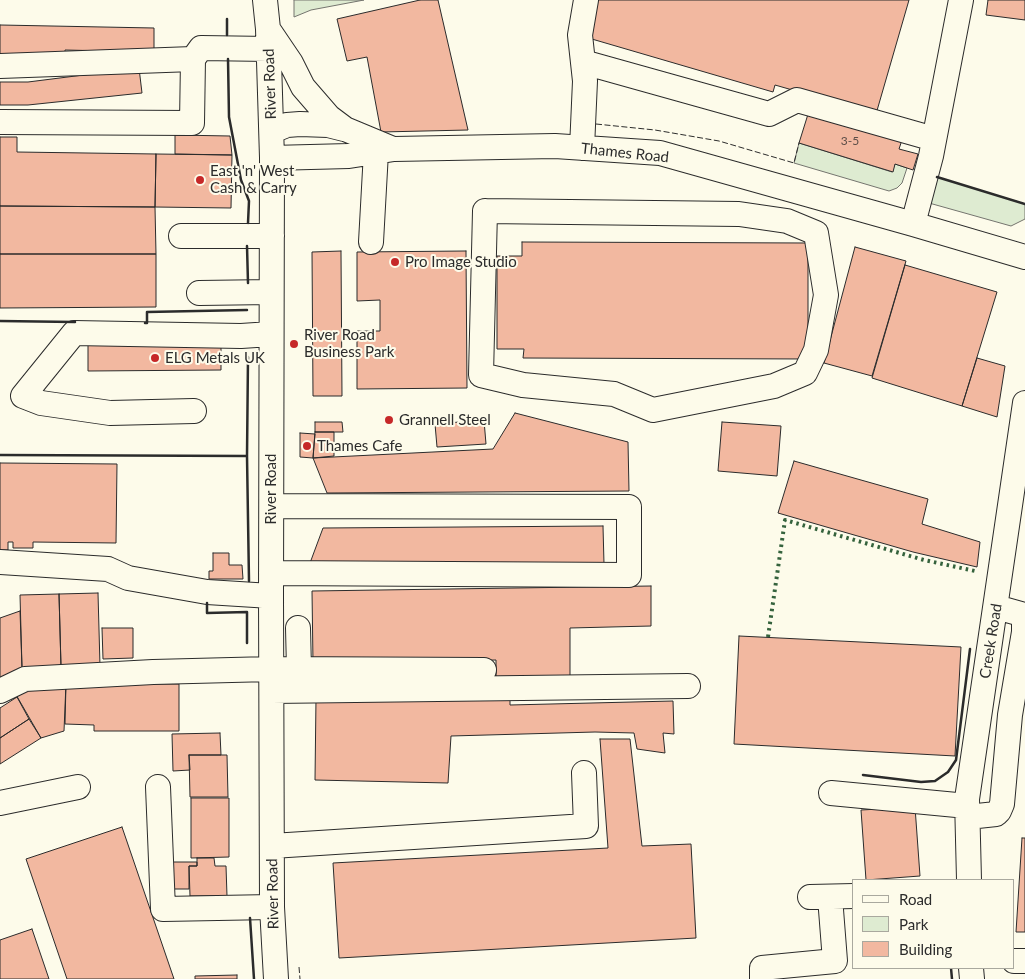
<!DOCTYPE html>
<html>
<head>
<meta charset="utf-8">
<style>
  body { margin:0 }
  #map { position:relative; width:1025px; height:979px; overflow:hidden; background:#fdfbea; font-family:Lato,sans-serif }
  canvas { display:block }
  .legend { position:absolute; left:852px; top:879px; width:162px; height:90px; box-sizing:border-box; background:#fdfbea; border:1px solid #a9a89e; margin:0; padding:6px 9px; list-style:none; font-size:15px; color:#2b2b2b }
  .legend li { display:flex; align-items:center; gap:10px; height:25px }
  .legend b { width:25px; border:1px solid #a9a89e }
</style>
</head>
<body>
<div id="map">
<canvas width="1025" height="979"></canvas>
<ul class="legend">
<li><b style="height:6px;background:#fdfbea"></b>Road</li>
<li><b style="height:14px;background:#deebd1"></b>Park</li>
<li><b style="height:14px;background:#f2b8a0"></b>Building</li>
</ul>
</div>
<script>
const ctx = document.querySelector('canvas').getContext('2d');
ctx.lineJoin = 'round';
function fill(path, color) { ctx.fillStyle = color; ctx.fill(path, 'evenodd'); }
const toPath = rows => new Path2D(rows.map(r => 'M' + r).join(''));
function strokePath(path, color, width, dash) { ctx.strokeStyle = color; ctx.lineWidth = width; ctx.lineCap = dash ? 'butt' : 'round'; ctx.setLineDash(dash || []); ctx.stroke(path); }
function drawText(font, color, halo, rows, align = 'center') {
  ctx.font = font + ' Lato,sans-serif'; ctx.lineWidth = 4; ctx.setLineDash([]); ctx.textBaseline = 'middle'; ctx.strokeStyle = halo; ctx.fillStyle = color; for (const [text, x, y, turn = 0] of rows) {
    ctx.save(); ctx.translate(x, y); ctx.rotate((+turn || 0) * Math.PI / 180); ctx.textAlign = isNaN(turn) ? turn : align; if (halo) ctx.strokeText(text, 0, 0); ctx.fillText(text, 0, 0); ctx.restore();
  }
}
const green = toPath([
  [294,0,364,0,311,10,294,17,294,0],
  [799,143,892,172,895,164,907,168,902,183,897,188,889,191,794,163,799,143],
  [937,177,1025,204,1025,219,1011,226,929,203,937,177]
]);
const building = toPath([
  [420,0,438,0,468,130,381,132,367,57,347,61,337,19,420,0],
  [596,0,909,0,876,114,775,85,773,92,585,37,596,0],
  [988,0,1025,0,1025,20,986,15,988,0],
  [0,25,154,28,154,52,65,50,65,57,0,56,0,25],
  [139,68,142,93,28,105,0,105,0,82,28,82,139,68],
  [809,111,902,140,899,149,918,154,913,170,895,164,893,172,799,143,809,111],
  [175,135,230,136,232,155,175,154,175,135],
  [0,137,17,137,17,152,156,154,155,207,0,206,0,137],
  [156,154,232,155,231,208,155,207,156,154],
  [0,206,155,207,156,254,0,254,0,206],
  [522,242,808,243,808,359,523,358,524,349,497,349,497,256,522,256,522,242],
  [855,247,906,261,872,376,824,363,855,247],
  [341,251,342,396,313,396,312,252,341,251],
  [466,251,467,388,357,389,357,331,380,331,380,300,357,301,357,252,466,251],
  [0,254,156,254,156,307,0,308,0,254],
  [905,265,997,292,962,406,872,378,905,265],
  [221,344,221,370,88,371,88,345,221,344],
  [977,358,1005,366,997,417,962,406,977,358],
  [515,413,628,442,629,491,327,493,313,458,493,449,515,413],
  [484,420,486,444,437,447,435,424,484,420],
  [315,422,342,422,343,432,315,432,315,422],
  [722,422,781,426,777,476,718,471,722,422],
  [315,432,334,432,334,456,313,458,315,432],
  [300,433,315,434,313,458,300,457,300,433],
  [794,461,928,499,922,524,980,542,977,567,913,552,778,513,794,461],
  [0,463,117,464,116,543,33,542,33,548,13,548,13,542,8,542,8,550,0,550,0,463],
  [603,526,604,564,310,563,323,528,603,526],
  [213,553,229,553,229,565,242,565,243,579,209,579,209,571,213,571,213,553],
  [651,586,651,626,570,628,570,680,496,681,496,660,313,663,312,591,651,586],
  [98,593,100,666,61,667,59,594,98,593],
  [59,594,61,667,22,668,20,595,59,594],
  [20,611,22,668,0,680,0,618,20,611],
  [102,628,133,628,133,658,103,659,102,628],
  [739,636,961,647,955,756,734,744,739,636],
  [66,683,64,731,41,738,15,693,66,683],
  [66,683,179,684,179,731,94,731,94,725,65,724,66,683],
  [510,696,510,705,673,701,674,734,663,733,665,753,637,749,634,733,595,732,451,736,448,783,315,780,316,698,510,696],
  [17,697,29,719,0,738,0,708,17,697],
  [29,719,41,738,0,764,0,738,29,719],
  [220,733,221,755,189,755,190,770,173,771,172,734,220,733],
  [600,739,630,739,642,846,691,844,696,938,339,958,333,863,608,848,600,739],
  [189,755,227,755,228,797,190,797,189,755],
  [191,798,229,798,229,857,191,858,191,798],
  [915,807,920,876,866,880,861,810,915,807],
  [122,827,174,979,67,979,26,859,122,827],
  [1022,838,1025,838,1025,932,1016,932,1022,838],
  [197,858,214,858,215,866,226,866,227,896,190,896,189,866,197,866,197,858],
  [173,862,197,862,197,866,189,866,189,889,173,889,173,862],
  [32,929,49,979,0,979,0,940,32,929],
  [237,975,237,979,195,979,195,976,237,975]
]);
const minor = toPath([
  [265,0,268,29,272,158,271,596,272,907,276,979],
  [268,29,291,63,303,87,329,117,345,129,393,149],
  [583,62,769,114,797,100,934,139],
  [0,66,193,59],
  [0,122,192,123,193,59,201,48,269,49],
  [272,131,287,125,300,124,328,125,344,129],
  [582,148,585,81,580,35,586,0],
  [272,158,349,156,394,149,555,146,660,153,913,224,1025,257],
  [485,211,739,214,787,221,816,233,826,295,816,350,805,373,774,386,653,410,614,394,523,385,481,375,485,211],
  [913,224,931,156,961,0],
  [181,236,272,236],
  [371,242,376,152],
  [199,293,271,292],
  [194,411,110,413,41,403,23,396,74,333,241,336,271,334],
  [0,562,108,569,128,578,207,592,271,596],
  [271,573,629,575,629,507,272,506],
  [298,628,299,669],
  [0,691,25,679,153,672,271,669,484,670],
  [272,691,688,686],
  [158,787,163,909,272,907],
  [831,793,967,806],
  [0,803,78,787],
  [968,817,996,814,999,811,1002,804,1010,715,1024,632,1024,621,1021,614,996,607],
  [272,846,586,826,584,773],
  [969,880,967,799,1025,403],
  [810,897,854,896],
  [1014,961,1025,961],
  [971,968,972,979],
  [762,979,762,968,835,961,830,897]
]);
const hedge = toPath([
  [768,637,785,520,924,560,975,571]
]);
const fence = toPath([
  [596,124,655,130,719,141,794,163,799,143],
  [299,967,300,979]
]);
const wall = toPath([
  [227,19,227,35],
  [228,59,229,117,241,180,249,201,248,223],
  [937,177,1025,204],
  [247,246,248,283],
  [0,321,75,322],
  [145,323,147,323,147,312,247,310],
  [248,357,247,456,249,581],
  [0,455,247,456],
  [207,603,207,613,247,612,247,643],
  [863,775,921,782,935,781,948,772,956,760,970,649],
  [250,918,254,979],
  [951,968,952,979]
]);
const markers = [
  [200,180,5,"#c62828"],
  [395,262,5,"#c62828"],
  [294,344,5,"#c62828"],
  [155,358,5,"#c62828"],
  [389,420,5,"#c62828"],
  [307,446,5,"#c62828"]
];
const numberNames = [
  ["3-5",850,141]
];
const streetNames = [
  ["River Road",270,84,-92],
  ["Thames Road",625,153,6],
  ["River Road",271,489,-90],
  ["Creek Road",991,641,-81],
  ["River Road",273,894,-91]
];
const poiNames = [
  ["East 'n' West",210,171],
  ["Cash & Carry",210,188],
  ["Pro Image Studio",405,262],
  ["River Road",304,335],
  ["Business Park",304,352],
  ["ELG Metals UK",165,358],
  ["Grannell Steel",399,420],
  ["Thames Cafe",317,446]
];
fill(green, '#deebd1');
strokePath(green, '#74746e', 1);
fill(building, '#f2b8a0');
strokePath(building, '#2b2b2b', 1);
strokePath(minor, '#2b2b2b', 26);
strokePath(minor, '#fdfbea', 24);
strokePath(hedge, '#34623c', 4, [2.5, 4]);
strokePath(fence, '#2b2b2b', 1, [6, 2.5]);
strokePath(wall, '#2b2b2b', 2.5);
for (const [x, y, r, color] of markers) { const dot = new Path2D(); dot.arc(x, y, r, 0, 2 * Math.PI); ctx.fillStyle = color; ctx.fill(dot); strokePath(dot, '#fdfbea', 2); }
drawText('12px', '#5d4e48', null, numberNames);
drawText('15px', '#2b2b2b', '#fdfbea', streetNames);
drawText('15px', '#2b2b2b', '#fdfbea', poiNames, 'left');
</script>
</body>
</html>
